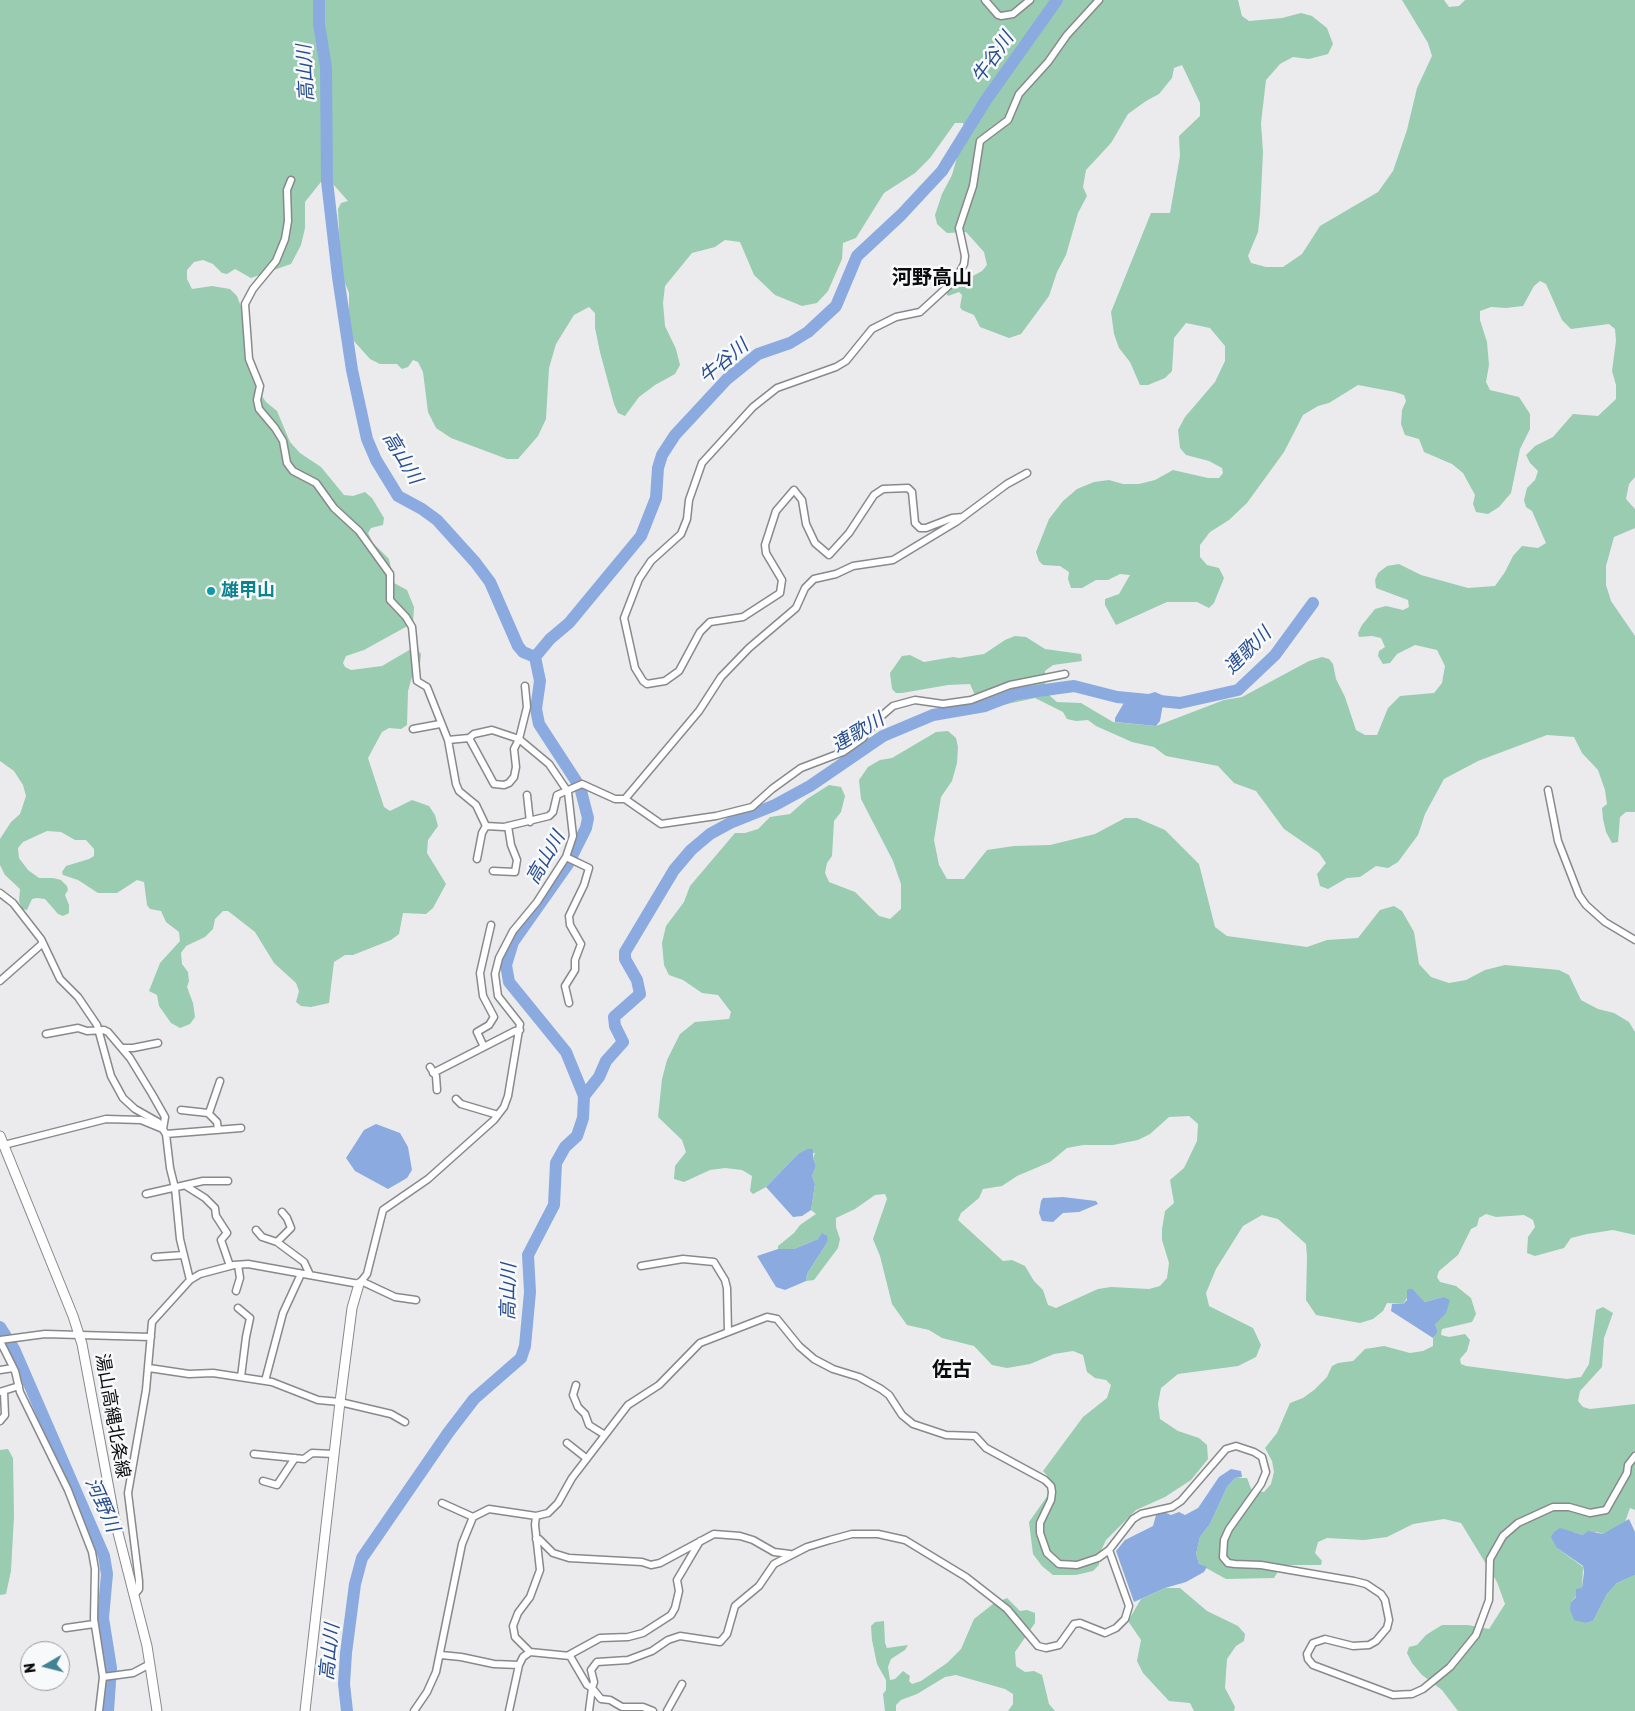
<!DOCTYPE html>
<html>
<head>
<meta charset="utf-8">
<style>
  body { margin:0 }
  #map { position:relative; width:1635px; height:1711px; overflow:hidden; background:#ebebed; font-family:Rubik,sans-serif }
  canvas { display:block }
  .north { position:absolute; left:20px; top:1641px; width:50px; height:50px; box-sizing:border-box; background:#f8f9fa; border:1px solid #9a9a9b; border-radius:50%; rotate:262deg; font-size:14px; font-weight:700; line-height:20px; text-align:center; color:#0c0c0d }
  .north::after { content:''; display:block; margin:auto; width:18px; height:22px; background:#418395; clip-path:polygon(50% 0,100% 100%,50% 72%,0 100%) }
</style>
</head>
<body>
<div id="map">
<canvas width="1635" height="1711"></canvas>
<div class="north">N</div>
</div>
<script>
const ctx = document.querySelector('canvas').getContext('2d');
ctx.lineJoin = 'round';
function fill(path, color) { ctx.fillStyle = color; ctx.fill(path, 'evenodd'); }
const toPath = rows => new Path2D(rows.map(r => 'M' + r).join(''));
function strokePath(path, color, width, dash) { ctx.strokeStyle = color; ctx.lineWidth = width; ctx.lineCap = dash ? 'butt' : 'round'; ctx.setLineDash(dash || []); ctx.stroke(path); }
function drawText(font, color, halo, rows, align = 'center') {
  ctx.font = font + ' Rubik,"Noto Sans JP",sans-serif'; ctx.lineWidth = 5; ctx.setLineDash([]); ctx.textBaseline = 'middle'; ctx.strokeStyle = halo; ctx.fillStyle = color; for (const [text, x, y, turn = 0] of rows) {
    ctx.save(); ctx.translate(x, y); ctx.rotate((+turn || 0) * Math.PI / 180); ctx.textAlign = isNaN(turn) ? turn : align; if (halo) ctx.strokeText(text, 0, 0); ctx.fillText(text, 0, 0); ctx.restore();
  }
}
const green = toPath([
  [0,0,1238,0,1242,16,1249,21,1282,18,1301,13,1312,16,1327,28,1333,44,1328,54,1309,59,1293,57,1280,64,1266,80,1261,123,1263,152,1260,214,1258,232,1248,256,1251,263,1266,267,1283,267,1302,254,1320,226,1378,192,1393,171,1407,130,1417,88,1432,56,1428,43,1402,0,1444,0,1449,7,1459,6,1465,0,1635,0,1635,477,1629,484,1626,499,1635,509,1635,528,1614,537,1606,566,1606,585,1611,601,1635,636,1635,812,1626,812,1620,817,1618,842,1612,843,1606,832,1603,819,1602,808,1607,804,1605,790,1598,770,1582,753,1574,737,1547,735,1478,761,1444,779,1425,814,1418,835,1398,862,1388,868,1376,866,1360,877,1347,878,1328,889,1320,886,1317,874,1326,863,1319,853,1284,829,1256,791,1234,783,1218,766,1166,756,1154,747,1132,742,1096,726,1088,720,1076,721,1067,719,1063,712,1035,698,984,709,978,702,970,684,948,685,902,693,896,693,892,689,890,673,902,656,910,655,924,662,953,657,959,658,984,654,1005,640,1015,636,1026,637,1045,649,1081,654,1082,661,1053,665,1045,671,1045,684,1050,696,1057,702,1081,703,1113,722,1156,726,1224,700,1242,697,1309,661,1322,657,1329,659,1333,664,1336,679,1345,697,1356,730,1365,735,1377,735,1388,708,1400,696,1434,693,1442,683,1445,666,1437,650,1415,645,1397,654,1390,663,1383,664,1378,656,1379,651,1385,647,1381,638,1372,636,1359,637,1358,633,1362,625,1375,609,1386,606,1403,610,1409,607,1408,600,1376,588,1375,580,1378,573,1387,566,1399,564,1421,575,1468,588,1495,586,1505,572,1513,556,1522,546,1538,548,1546,543,1532,511,1526,507,1524,500,1527,488,1535,480,1538,471,1530,463,1526,455,1535,446,1553,437,1573,414,1598,416,1616,399,1616,385,1612,371,1616,341,1615,329,1609,324,1571,329,1562,320,1546,284,1540,281,1534,286,1523,306,1506,308,1491,307,1480,311,1480,320,1487,342,1489,365,1486,382,1490,390,1519,397,1530,414,1530,429,1520,449,1511,493,1499,507,1488,514,1476,512,1473,504,1475,495,1463,473,1452,464,1424,452,1419,439,1405,435,1401,424,1402,410,1406,401,1404,395,1395,392,1358,385,1329,403,1318,406,1303,415,1284,452,1247,503,1229,520,1210,532,1200,545,1200,557,1207,565,1219,568,1224,578,1214,603,1209,608,1197,602,1167,602,1116,625,1105,605,1105,599,1119,594,1130,575,1120,574,1108,580,1096,580,1082,588,1071,588,1068,579,1069,572,1060,566,1043,565,1039,561,1036,552,1049,519,1063,501,1077,489,1094,482,1109,480,1123,484,1139,484,1155,480,1173,470,1208,478,1219,478,1223,473,1222,468,1209,461,1186,455,1180,448,1178,430,1185,417,1215,382,1225,361,1225,346,1210,328,1186,323,1174,338,1172,371,1165,378,1148,385,1140,385,1130,362,1119,348,1114,334,1111,312,1151,213,1170,213,1180,156,1179,136,1200,116,1200,103,1182,65,1174,68,1172,78,1159,94,1146,101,1128,114,1111,143,1086,170,1083,187,1087,196,1078,213,1066,255,1057,272,1049,296,1021,334,1009,338,980,327,974,315,962,310,960,307,962,295,959,292,948,296,945,291,947,284,971,277,982,271,987,265,984,252,966,232,947,233,937,224,935,215,942,194,952,175,965,129,963,123,955,123,930,158,915,173,884,193,856,238,843,243,842,259,828,291,817,303,802,306,775,295,754,275,740,242,725,240,715,247,692,253,665,286,663,303,665,326,676,349,680,365,675,374,655,385,639,397,625,416,618,413,614,404,600,352,595,328,595,313,589,307,574,315,556,344,549,368,546,419,538,436,518,459,507,459,451,438,436,428,428,412,423,372,418,362,413,360,408,367,402,369,397,364,380,364,370,359,353,340,349,327,349,293,343,278,340,252,338,209,341,203,348,201,332,183,324,178,305,202,305,228,301,245,291,264,251,278,235,269,227,274,222,273,213,264,203,260,194,262,187,270,187,279,192,289,212,286,230,289,237,296,243,312,244,337,257,367,254,378,255,386,266,402,277,411,290,442,300,453,321,467,344,495,353,496,365,492,372,498,384,518,383,525,371,528,368,533,373,543,389,559,394,583,407,590,414,607,413,623,364,650,346,656,343,663,345,667,351,670,382,666,411,649,418,650,421,654,420,664,412,677,408,691,407,725,401,729,389,728,382,732,368,758,384,807,390,811,412,800,429,806,435,815,438,826,428,840,427,853,446,884,433,908,426,914,403,913,399,934,391,940,353,955,345,955,334,962,329,1003,311,1007,301,1006,296,1002,299,991,296,983,274,963,255,932,228,911,223,911,215,919,213,929,205,937,186,946,181,953,182,964,188,972,189,981,187,987,193,1003,195,1017,190,1024,180,1028,171,1023,159,1006,157,995,149,991,160,963,180,941,179,932,166,922,161,911,150,909,147,905,144,882,137,880,117,893,98,893,78,880,63,875,62,872,66,866,89,859,94,856,94,849,86,840,75,840,61,832,47,831,23,842,18,848,19,858,28,870,39,878,53,878,61,880,67,886,68,890,65,895,69,905,69,913,63,916,58,914,45,899,37,898,32,899,27,910,22,909,19,901,20,889,5,875,0,865,0,839,11,822,20,814,26,796,23,785,14,771,0,761],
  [948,731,956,738,958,747,957,763,952,781,941,797,934,840,939,865,947,879,964,879,987,850,1014,846,1050,845,1095,834,1125,818,1137,818,1165,830,1199,864,1215,927,1227,936,1307,947,1327,940,1358,938,1380,910,1394,906,1402,911,1414,932,1419,964,1431,977,1449,983,1466,980,1485,970,1505,965,1559,970,1569,975,1581,1000,1598,1009,1614,1013,1629,1022,1635,1032,1635,1235,1613,1230,1587,1234,1571,1238,1564,1248,1535,1256,1527,1253,1528,1237,1535,1227,1533,1220,1524,1215,1496,1217,1486,1214,1479,1218,1477,1226,1471,1229,1458,1255,1439,1271,1437,1277,1440,1282,1456,1286,1471,1298,1476,1314,1472,1322,1442,1329,1441,1335,1449,1337,1465,1334,1470,1340,1467,1351,1460,1359,1461,1364,1466,1366,1567,1379,1581,1377,1589,1364,1596,1310,1603,1307,1613,1313,1604,1338,1602,1367,1580,1391,1578,1401,1583,1407,1590,1409,1635,1404,1635,1510,1630,1508,1625,1522,1610,1532,1603,1534,1597,1532,1583,1535,1573,1532,1557,1548,1583,1567,1582,1589,1571,1602,1580,1621,1586,1623,1593,1621,1607,1594,1617,1583,1635,1575,1635,1711,1458,1711,1442,1690,1422,1675,1412,1663,1407,1653,1409,1647,1417,1645,1426,1635,1442,1625,1468,1625,1489,1629,1505,1604,1497,1582,1461,1523,1444,1519,1413,1524,1387,1537,1364,1540,1327,1538,1318,1542,1315,1553,1322,1561,1321,1565,1282,1565,1274,1578,1226,1579,1199,1564,1196,1554,1200,1537,1210,1524,1227,1487,1235,1478,1247,1478,1252,1491,1264,1492,1271,1484,1274,1472,1272,1461,1265,1448,1277,1433,1290,1403,1303,1398,1314,1390,1327,1377,1332,1366,1338,1363,1353,1361,1365,1349,1384,1346,1410,1353,1423,1351,1433,1346,1433,1338,1438,1332,1435,1324,1443,1297,1425,1302,1413,1289,1403,1304,1387,1303,1383,1311,1373,1319,1360,1323,1316,1315,1306,1300,1307,1257,1306,1244,1278,1219,1262,1215,1243,1226,1216,1269,1206,1293,1209,1306,1253,1328,1261,1345,1256,1357,1238,1366,1178,1374,1161,1388,1158,1404,1160,1419,1178,1431,1199,1438,1207,1445,1208,1459,1191,1480,1165,1497,1136,1510,1106,1540,1099,1555,1099,1565,1093,1571,1076,1575,1053,1575,1042,1566,1033,1554,1029,1522,1053,1488,1051,1480,1043,1471,1083,1417,1107,1398,1111,1385,1106,1380,1095,1378,1087,1372,1083,1355,1073,1351,1054,1354,1030,1364,1007,1368,992,1365,974,1346,942,1338,929,1330,907,1325,892,1304,880,1256,873,1239,887,1199,885,1194,875,1195,855,1209,836,1218,836,1227,840,1239,838,1248,814,1280,806,1281,807,1274,828,1241,822,1234,818,1239,794,1249,778,1249,778,1246,794,1233,800,1225,816,1214,811,1210,815,1184,812,1176,816,1166,813,1158,815,1153,798,1154,766,1187,753,1194,750,1191,752,1176,742,1170,725,1168,710,1170,684,1182,674,1179,675,1166,686,1152,682,1140,658,1117,662,1079,667,1060,680,1034,695,1022,729,1019,731,1012,718,995,702,993,683,980,669,975,664,965,662,943,666,926,684,902,690,886,735,833,745,833,758,829,770,817,790,814,807,799,829,785,841,787,845,796,841,812,834,821,832,856,827,863,825,873,829,882,855,892,879,916,890,919,901,909,901,884,893,861,861,799,859,780,868,767,880,760,892,758,936,732],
  [1189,1116,1198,1124,1197,1141,1184,1168,1170,1180,1174,1203,1165,1211,1162,1229,1162,1240,1169,1263,1167,1278,1160,1286,1149,1289,1111,1287,1098,1289,1056,1308,1048,1305,1043,1290,1034,1281,1025,1266,1012,1260,1003,1261,958,1220,961,1213,979,1198,983,1189,1002,1186,1017,1176,1050,1162,1067,1148,1083,1145,1113,1145,1138,1140,1150,1134,1169,1117],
  [8,1449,13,1458,14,1516,11,1571,6,1594,0,1595,0,1450],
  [1165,1588,1180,1588,1207,1611,1238,1626,1245,1634,1244,1641,1236,1646,1227,1659,1225,1688,1235,1707,1234,1711,1194,1711,1190,1703,1169,1701,1143,1673,1137,1661,1141,1640,1128,1621,1141,1599],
  [1007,1598,1020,1611,1027,1610,1035,1613,1035,1623,1015,1652,1016,1666,1025,1672,1034,1671,1042,1675,1049,1704,1055,1711,1008,1711,1013,1704,1013,1694,1005,1689,956,1675,945,1677,917,1694,901,1700,896,1705,896,1711,885,1711,883,1694,886,1690,886,1680,877,1664,872,1640,871,1626,875,1622,884,1621,885,1643,887,1648,908,1645,905,1650,891,1659,888,1667,890,1680,895,1679,903,1671,910,1676,909,1681,912,1684,921,1681,947,1663,961,1649,974,1619,993,1604]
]);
const water = toPath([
  [1155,692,1162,695,1164,698,1160,721,1156,726,1115,722,1115,718,1125,701],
  [376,1124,400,1133,408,1147,412,1170,407,1178,388,1189,355,1171,346,1158,364,1130],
  [808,1149,813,1149,813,1158,816,1166,812,1176,815,1184,811,1210,802,1216,793,1217,766,1187,798,1154],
  [1063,1197,1096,1201,1098,1204,1079,1212,1063,1213,1053,1222,1042,1221,1039,1213,1041,1201,1043,1198],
  [822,1233,827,1236,828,1241,807,1274,806,1281,785,1290,776,1287,757,1256,778,1249,794,1249,818,1239],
  [1409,1289,1413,1289,1425,1302,1443,1297,1450,1300,1446,1313,1435,1324,1438,1332,1433,1338,1391,1311,1392,1304,1403,1304,1407,1300,1407,1290],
  [1231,1469,1241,1471,1242,1477,1235,1478,1227,1487,1210,1524,1200,1537,1196,1554,1199,1564,1207,1567,1204,1572,1186,1582,1165,1588,1134,1602,1116,1551,1125,1540,1153,1526,1156,1515,1164,1512,1171,1515,1179,1512,1185,1515,1198,1508,1219,1477],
  [1629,1519,1635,1532,1635,1575,1617,1583,1607,1594,1593,1621,1586,1623,1574,1620,1570,1609,1571,1602,1576,1597,1576,1589,1582,1588,1584,1572,1583,1566,1557,1548,1551,1537,1554,1532,1560,1528,1583,1535,1588,1531,1603,1534]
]);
const river = toPath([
  [319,0,319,24,326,68,327,181,338,277,352,370,367,439,376,460,398,496,422,509,437,520,475,562,490,582,518,646,523,652,535,657,540,681,536,709,539,724,580,787,588,818,586,828,568,864,513,942,506,965,509,982,566,1052,584,1096,583,1118,577,1136,565,1147,556,1163,554,1205,528,1255,530,1292,525,1346,521,1358,474,1399,448,1433,362,1558,355,1584,346,1653,344,1684,347,1711],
  [535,657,550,639,569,623,641,536,656,498,658,468,662,455,675,435,727,379,758,354,790,343,808,332,836,306,857,256,901,215,942,171,986,100,1057,0],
  [584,1096,599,1077,606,1061,623,1042,615,1026,614,1017,640,994,637,980,625,959,625,952,674,870,691,850,710,834,730,823,775,805,810,786,883,736,933,715,985,706,1016,694,1074,686,1117,697,1180,703,1238,690,1275,655,1313,603],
  [0,1327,14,1349,104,1556,107,1574,103,1618,111,1668,108,1711]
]);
const street = toPath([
  [985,0,998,15,1001,16,1013,14,1030,0],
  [291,180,287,190,288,221,285,239,276,261,253,289,245,304,249,359,260,386,257,400,259,409,275,428,283,441,287,463,293,471,316,483,334,508,359,531,390,574,390,600,406,617,412,627,417,681,427,687,448,740,456,784,459,791,476,805,486,826,504,827,549,816,553,812,557,795,582,784,615,799,625,799,661,824,716,816,752,807,772,789,801,768,843,752,863,738,878,719,893,706,915,700,943,704,971,700,1010,685,1065,674],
  [963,517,952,518,926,528,920,528,915,523,912,492,908,488,883,489,874,495,849,533,829,555,815,543,806,524,802,500,794,490,776,511,765,545,766,553,782,580,780,593,743,617,710,622,700,632,679,671,665,681,647,684,643,681,635,668,624,618,639,579,651,561,681,534,687,519,689,500,702,463,753,407,777,388,836,367,846,361,872,329,896,317,920,312,956,279,964,264,965,256,959,228,973,186,980,141,1008,120,1019,94,1048,62,1067,35,1099,0],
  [413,729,440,724],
  [448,740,469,738,494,784,504,785,509,783,514,777,516,767,514,749,519,739,492,730,474,734,469,738],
  [1548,790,1558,841,1579,895,1586,905,1605,922,1635,940],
  [527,795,530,822],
  [625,799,699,711,721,677,749,648,796,608,805,588,814,579,836,574,853,566,893,560,956,522,1007,484,1027,473],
  [566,857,589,868,584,885,569,916,570,925,581,944,575,960,575,970,565,986,569,1003],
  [477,859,482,833,486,826],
  [493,871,515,872,517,860,511,845,508,826],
  [0,893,13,903,41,939,60,979,78,997,97,1025,111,1076,123,1098,135,1109,158,1122,166,1134,170,1168,175,1188,180,1239,190,1280],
  [0,981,43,943],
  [484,1047,477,1032,489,1025,494,1017,483,996,480,973,491,925],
  [123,1048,133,1048,158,1043],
  [430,1067,436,1076,437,1090],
  [433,1073,515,1031,520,1030],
  [456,1099,461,1104,498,1115],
  [181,1110,208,1113,217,1122,218,1130],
  [209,1113,220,1081],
  [166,1134,241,1128],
  [4,1145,106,1119,141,1120,163,1129,165,1117,152,1094,130,1058,108,1032,104,1030,87,1031,78,1028,46,1034],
  [186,1186,205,1198,215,1208,216,1216,227,1233,221,1240,230,1266],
  [146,1194,203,1181,228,1181],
  [256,1230,262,1237,277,1242,304,1262,310,1275],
  [277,1242,291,1228,287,1218,282,1212],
  [155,1257,183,1255],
  [641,1266,683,1259,714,1262,725,1280,727,1288,728,1332],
  [361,1281,395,1297,416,1300],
  [236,1291,240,1278,238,1265],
  [238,1308,250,1318,246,1337,241,1377],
  [0,1340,45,1334,151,1337],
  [0,1341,15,1371,20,1392,68,1490,92,1552,95,1569,94,1619,103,1677,99,1711],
  [149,1368,189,1374,213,1373,272,1382,318,1400,340,1402,391,1414,405,1422],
  [0,1370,13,1368],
  [265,1381,283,1313,301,1274],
  [576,1385,573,1395,578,1407,585,1414,589,1425,605,1435],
  [0,1392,19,1386],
  [0,1421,5,1415,4,1392],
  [567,1443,586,1458],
  [254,1454,304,1459,312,1453,334,1454],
  [263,1481,277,1485,295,1458],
  [442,1503,473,1517],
  [536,1539,539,1539,553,1553,569,1558,642,1562,651,1565,660,1563,714,1534,740,1536,753,1540,774,1552,790,1554],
  [134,1595,139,1589,139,1581,128,1493,146,1390,152,1322,190,1280,200,1274,234,1265,248,1264,359,1284,367,1274,383,1210,428,1179,494,1120,504,1107,508,1096,520,1024,498,996,495,974,499,958,513,931,537,902,566,857,573,836,568,792,549,764,519,739,527,707,525,686],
  [66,1628,94,1624],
  [530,1652,515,1637,513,1626,518,1613,530,1597,540,1570,535,1525,536,1516],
  [441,1655,461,1657,494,1664,519,1665],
  [569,1655,600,1638,628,1637,643,1633,671,1615,675,1608,679,1591,677,1580,700,1541],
  [103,1677,133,1673,150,1664],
  [592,1688,601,1699,610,1700,622,1707,643,1707,653,1711],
  [414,1711,427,1692,436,1672,462,1544,473,1517,489,1509,536,1516,548,1513,558,1503,572,1478,628,1405,659,1385,700,1343,767,1317,777,1319,799,1346,814,1359,833,1369,859,1377,881,1389,889,1395,902,1415,913,1424,946,1435,975,1436,986,1448,1045,1480,1051,1486,1052,1492,1051,1500,1040,1523,1040,1533,1047,1553,1059,1564,1077,1565,1098,1558,1109,1550,1133,1519,1141,1514,1172,1507,1181,1501,1226,1449,1236,1446,1254,1452,1262,1457,1266,1472,1261,1484,1229,1529,1224,1540,1223,1557,1228,1563,1235,1564,1261,1565,1354,1581,1366,1584,1381,1594,1385,1600,1389,1620,1387,1628,1376,1641,1369,1645,1353,1646,1325,1639,1313,1643,1307,1654,1308,1659,1313,1665,1393,1695,1412,1694,1423,1689,1450,1667,1476,1635,1489,1600,1490,1559,1503,1536,1518,1523,1553,1507,1569,1507,1590,1513,1606,1510,1627,1473,1628,1465,1635,1456],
  [509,1711,519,1665,523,1657,530,1652,570,1656,587,1685,592,1688,594,1682,591,1670,597,1662,628,1660,652,1651,668,1640,680,1636,720,1642,727,1634,735,1606,759,1586,774,1564,807,1547,830,1540,852,1534,878,1534,905,1540,966,1577,1007,1609,1038,1646,1046,1648,1059,1645,1074,1624,1080,1623,1105,1633,1116,1628,1125,1619,1129,1606,1109,1550],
  [589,1711,592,1688],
  [667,1711,682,1684]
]);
const secondary = toPath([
  [0,1136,73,1316,82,1344,115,1521,147,1646,157,1711],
  [305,1711,340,1402,352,1308,359,1284]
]);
const markers = [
  [211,591,5,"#0f9aa8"]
];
const cultureNames = [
  ["雄甲山",221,591]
];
const streetNames = [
  ["湯山高縄北条線",112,1416,80]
];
const waterNames = [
  ["牛谷川",993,58,-55],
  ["高山川",306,73,-93],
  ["牛谷川",724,362,-40],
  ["高山川",402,458,59],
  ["連歌川",1248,651,-45],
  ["連歌川",858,733,-31],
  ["高山川",546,858,-60],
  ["高山川",509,1292,-89],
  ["河野川",102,1505,66],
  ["高山川",330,1652,-84]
];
const quarterNames = [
  ["河野高山",932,278],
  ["佐古",952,1370]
];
fill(green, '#99ccb1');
fill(water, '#8babe0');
strokePath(river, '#8babe0', 12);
strokePath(street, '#88898a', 9);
strokePath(secondary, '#88898a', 11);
strokePath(street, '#fff', 6);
strokePath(secondary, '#fff', 9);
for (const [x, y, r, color] of markers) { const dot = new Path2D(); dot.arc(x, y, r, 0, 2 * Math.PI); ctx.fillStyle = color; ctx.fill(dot); strokePath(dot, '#f8f9fa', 2); }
drawText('bold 18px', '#0d838f', '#f8f9fa', cultureNames, 'left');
drawText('18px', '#0c0c0d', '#f8f9fa', streetNames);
drawText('italic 19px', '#284d8e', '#f8f9fa', waterNames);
drawText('bold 20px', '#0c0c0d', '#f8f9fa', quarterNames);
</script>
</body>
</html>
